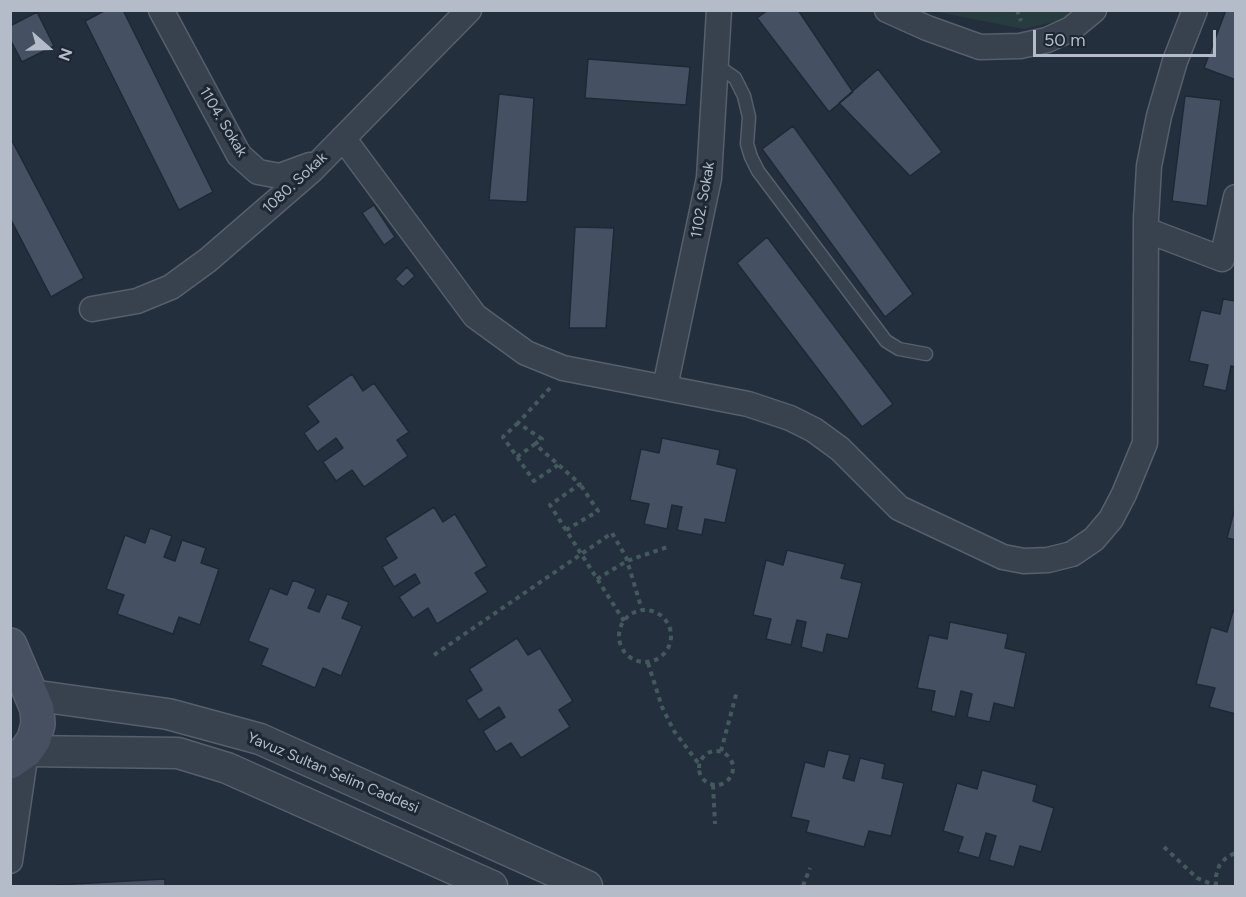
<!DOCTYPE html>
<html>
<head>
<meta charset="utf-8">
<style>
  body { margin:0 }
  #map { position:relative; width:1246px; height:897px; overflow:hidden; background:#242f3e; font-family:Figtree,sans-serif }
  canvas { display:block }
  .frame { position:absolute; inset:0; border:12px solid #b4bcc9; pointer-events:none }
  .north { position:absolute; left:18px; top:18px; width:60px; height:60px; -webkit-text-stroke:4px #1d2633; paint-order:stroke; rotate:110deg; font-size:16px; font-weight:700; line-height:24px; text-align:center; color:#b4bcc9 }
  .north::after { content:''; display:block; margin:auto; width:21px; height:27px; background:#b4bcc9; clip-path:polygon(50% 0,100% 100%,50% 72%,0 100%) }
  .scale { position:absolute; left:1033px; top:30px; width:183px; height:27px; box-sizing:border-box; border:3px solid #b4bcc9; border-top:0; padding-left:8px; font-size:18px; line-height:21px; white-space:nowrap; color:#b4bcc9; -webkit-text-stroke:4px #1d2633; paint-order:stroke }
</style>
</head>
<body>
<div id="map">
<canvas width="1246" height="897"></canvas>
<div class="frame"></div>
<div class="north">N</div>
<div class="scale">50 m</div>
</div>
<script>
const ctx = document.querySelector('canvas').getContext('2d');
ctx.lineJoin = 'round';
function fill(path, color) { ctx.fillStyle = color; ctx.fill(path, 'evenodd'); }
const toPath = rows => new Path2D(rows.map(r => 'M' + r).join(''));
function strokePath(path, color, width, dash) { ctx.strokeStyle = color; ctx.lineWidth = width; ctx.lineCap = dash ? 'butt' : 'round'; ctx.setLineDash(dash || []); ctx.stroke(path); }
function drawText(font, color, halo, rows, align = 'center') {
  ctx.font = font + ' Figtree,sans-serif'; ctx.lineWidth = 6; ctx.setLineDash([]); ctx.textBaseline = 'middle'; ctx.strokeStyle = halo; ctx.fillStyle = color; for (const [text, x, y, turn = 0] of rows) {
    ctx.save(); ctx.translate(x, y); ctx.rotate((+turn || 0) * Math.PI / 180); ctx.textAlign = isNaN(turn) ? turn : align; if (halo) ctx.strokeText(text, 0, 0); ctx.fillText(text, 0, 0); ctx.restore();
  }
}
const green = toPath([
  [932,11,1075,11,1066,19,1024,29]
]);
const building = toPath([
  [106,10,123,10,213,192,179,210,85,21,106,10],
  [768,10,798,10,853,92,829,112,757,18,768,10],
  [1226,10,1236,10,1236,80,1204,68,1226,10],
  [37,12,54,46,22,62,10,39,10,26,37,12],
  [588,59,690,67,686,105,585,98,588,59],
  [878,69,942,152,910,176,839,103,878,69],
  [499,94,534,98,527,202,489,200,499,94],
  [1185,96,1221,100,1207,206,1172,201,1185,96],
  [793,126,913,294,885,317,762,149,793,126],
  [10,137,84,278,51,297,10,218,10,137],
  [374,205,395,237,384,245,362,213,374,205],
  [575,227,614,228,606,328,569,328,575,227],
  [767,237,893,404,862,427,737,263,767,237],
  [407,267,415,276,403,287,395,279,407,267],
  [1223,299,1236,301,1236,367,1231,366,1226,391,1203,386,1208,365,1189,361,1201,310,1220,314,1223,299],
  [352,374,363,391,374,383,409,432,397,440,408,456,364,487,352,470,336,481,323,462,343,448,336,438,317,452,304,433,319,422,307,406,352,374],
  [662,438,720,450,717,464,737,469,725,523,705,519,702,535,677,530,682,507,672,505,667,529,644,524,649,504,630,500,641,449,659,453,662,438],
  [1236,504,1236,540,1227,538,1236,504],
  [434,507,443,522,455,514,487,566,475,573,488,592,437,624,428,608,413,618,399,597,420,583,415,574,394,587,382,567,397,558,385,538,434,507],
  [150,528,172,536,164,557,175,561,182,540,206,548,201,563,219,569,200,625,179,617,173,634,117,614,124,595,106,589,125,535,145,543,150,528],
  [787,550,845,564,841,578,862,583,848,639,827,634,823,653,801,647,806,622,797,620,791,645,766,639,771,619,753,615,766,560,783,565,787,550],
  [293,580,316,589,308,608,319,612,327,594,349,602,342,618,362,626,341,676,323,668,315,688,261,665,268,649,248,641,270,588,287,595,293,580],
  [1233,611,1236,612,1236,714,1209,707,1215,688,1196,684,1211,627,1227,632,1233,611],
  [950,622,1008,634,1005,648,1026,653,1014,708,994,703,990,722,967,717,972,694,961,691,955,717,931,711,935,691,917,688,929,635,947,639,950,622],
  [517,638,528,655,540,648,573,701,559,710,570,727,521,758,511,743,496,752,483,731,505,717,499,707,479,720,466,700,482,690,469,669,517,638],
  [828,750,850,755,843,778,854,781,860,758,885,764,882,778,904,783,891,836,869,831,864,847,806,832,809,821,791,817,805,762,824,767,828,750],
  [982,770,1037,785,1033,801,1054,808,1041,852,1020,846,1014,867,989,860,996,836,986,833,979,858,958,852,963,837,943,831,957,783,977,789,982,770],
  [165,879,165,886,56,886,56,885,165,879]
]);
const path = toPath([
  [1017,10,1021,21],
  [550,388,518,423,542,439,535,444,580,484,550,505,624,621],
  [518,423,503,437,534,481,558,465],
  [517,457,535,444],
  [566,530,598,511,580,484],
  [597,579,627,561,670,546],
  '619 636a26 26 0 1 1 52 0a26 26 0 1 1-52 0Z',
  [434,655,612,533,626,557,642,610],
  [648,663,662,707,674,731,699,764],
  '699 768a17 17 0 1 1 34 0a17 17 0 1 1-34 0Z',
  [721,751,737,691],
  [713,785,715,824],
  [1164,847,1197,878,1216,886],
  [803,886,810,868],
  [1216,886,1216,876,1219,866,1225,859,1236,852]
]);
const service = toPath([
  [716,65,735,78,744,96,749,117,747,144,751,157,758,171,886,341,899,349,926,354]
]);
const minor = toPath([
  [161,10,239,155,258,172,280,176,310,165],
  [887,10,927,28,980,47,1020,46,1047,40,1071,29,1094,10],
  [343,138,475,316,526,353,563,368,748,404,790,418,814,430,840,449,899,508,1003,557,1024,561,1048,560,1072,554,1094,539,1111,519,1124,494,1145,443,1146,219,1149,166,1159,116,1175,61,1195,10],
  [1146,230,1222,259,1236,197],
  [92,309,137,301,171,287,208,260,311,171,469,10],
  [665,387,709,178,719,10],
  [10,861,26,751]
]);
const tertiary = toPath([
  [31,695,168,714,260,739,587,886],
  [26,751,178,753,227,768,492,886]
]);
const secondary = toPath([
  [10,645,37,709,38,724,34,739,26,751,10,762]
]);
const streetNames = [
  ["1104. Sokak",223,122,59],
  ["1080. Sokak",295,183,-43],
  ["1102. Sokak",703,200,-80],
  ["Yavuz Sultan Selim Caddesi",333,773,23]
];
fill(green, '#263c3f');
fill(building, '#455162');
strokePath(building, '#1f2835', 1.5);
strokePath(service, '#565f6c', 15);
strokePath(minor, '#565f6c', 27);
strokePath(tertiary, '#565f6c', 33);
strokePath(secondary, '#565f6c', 36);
strokePath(path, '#44595c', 4, [4.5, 4.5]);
strokePath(service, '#38414e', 12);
strokePath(minor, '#38414e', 24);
strokePath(tertiary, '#38414e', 30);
strokePath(secondary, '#465061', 33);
drawText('15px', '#b4bcc9', '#1d2633', streetNames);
</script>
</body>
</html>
